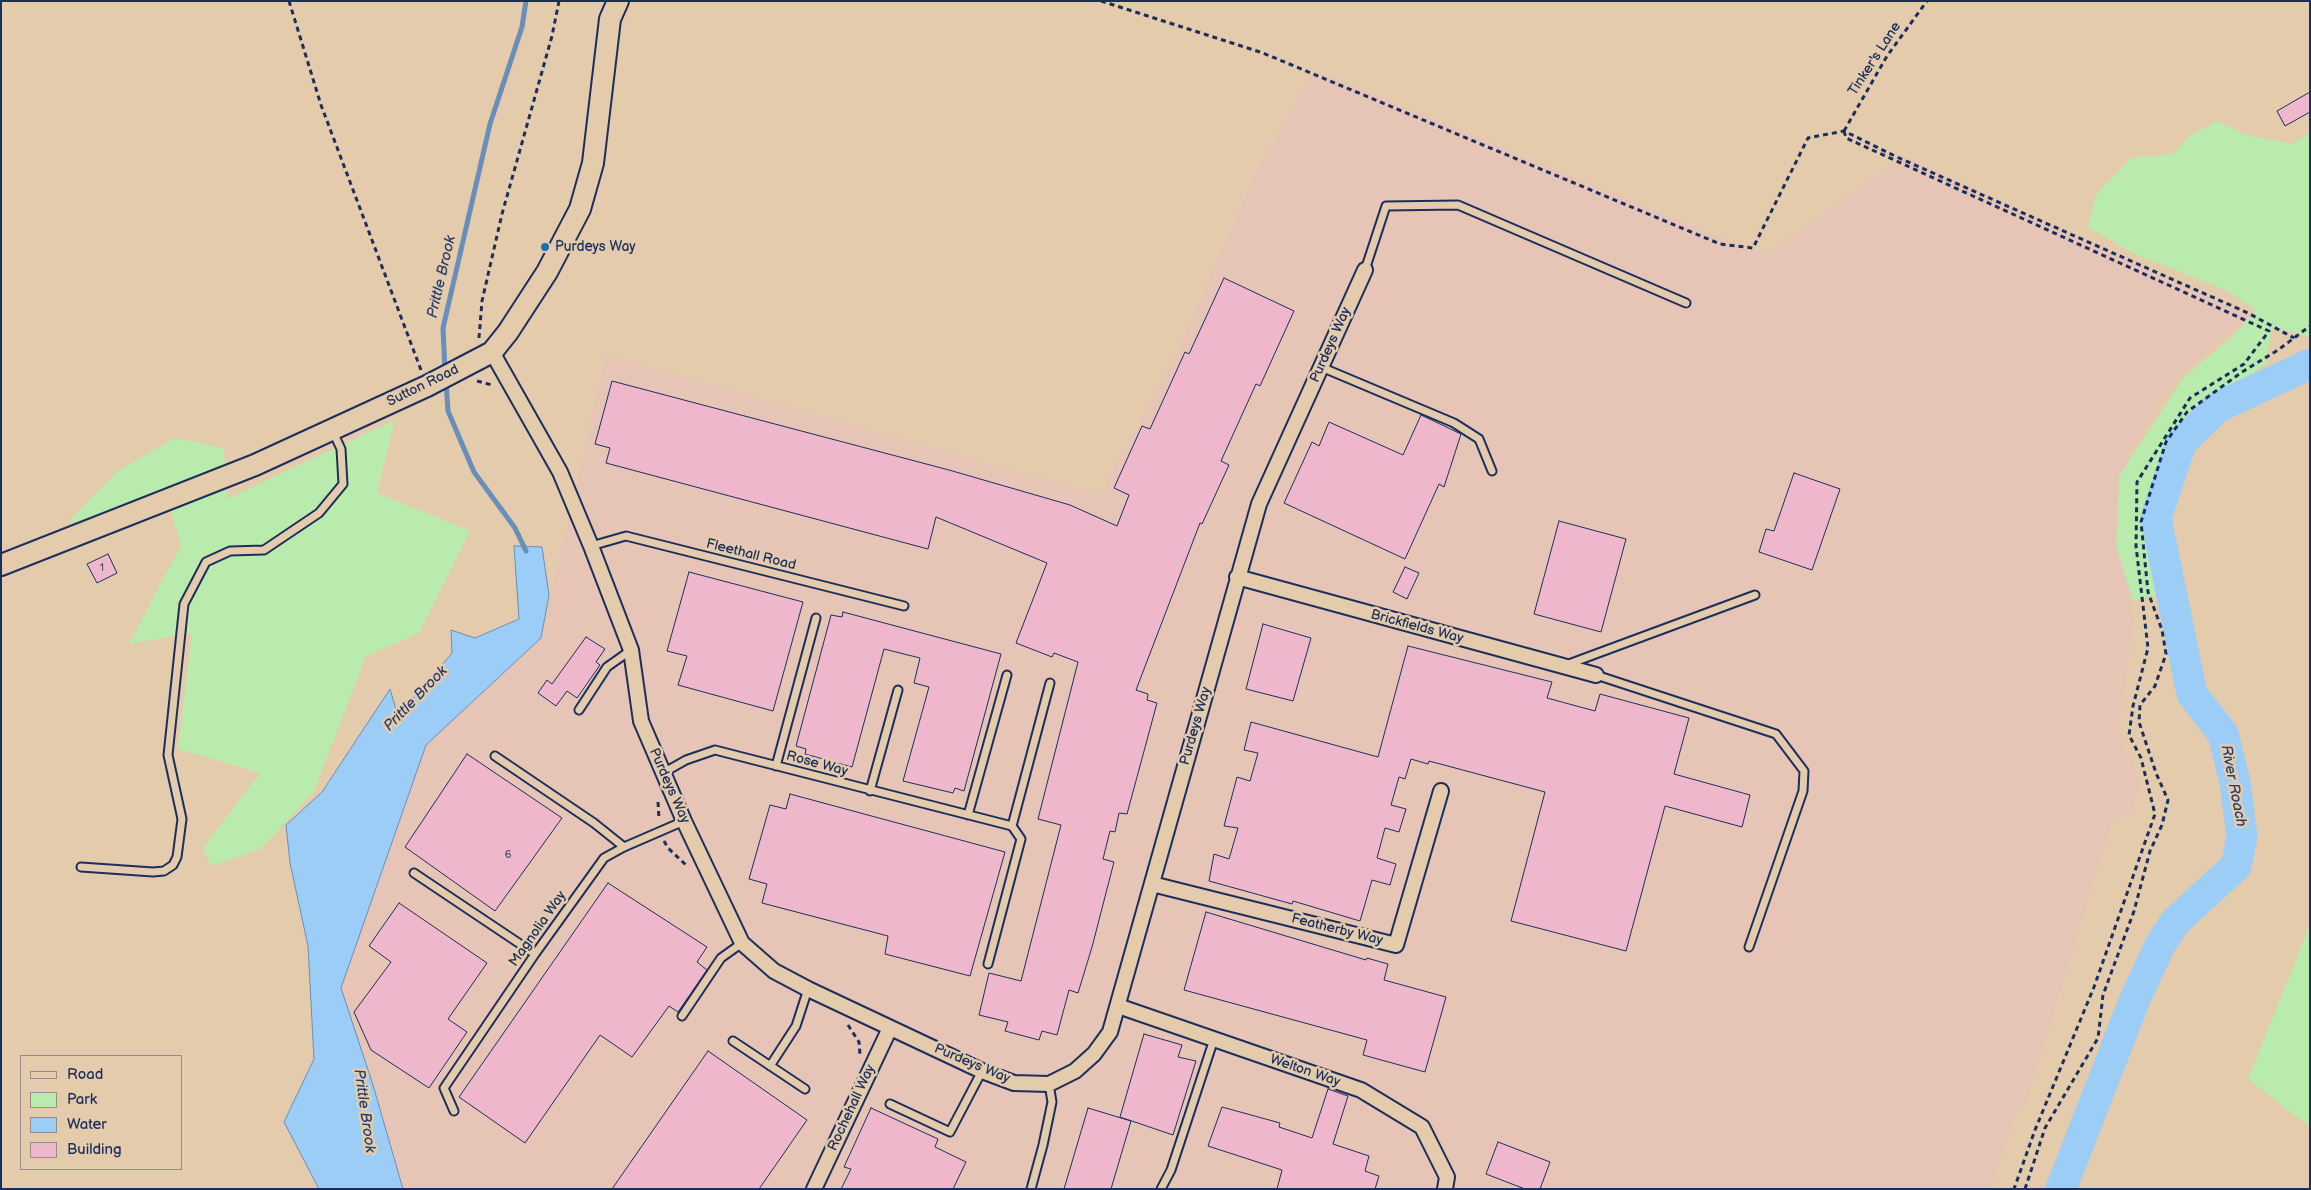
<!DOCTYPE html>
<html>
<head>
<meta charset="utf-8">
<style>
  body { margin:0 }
  #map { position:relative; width:2311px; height:1190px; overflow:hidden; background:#e4cbac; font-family:"Balsamiq Sans",sans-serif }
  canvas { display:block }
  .frame { position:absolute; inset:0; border:2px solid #1b2f5e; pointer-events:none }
  .legend { position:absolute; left:20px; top:1055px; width:162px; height:115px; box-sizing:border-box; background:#e4cbac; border:1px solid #948d8d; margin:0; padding:6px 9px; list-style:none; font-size:15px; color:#1b2f5e }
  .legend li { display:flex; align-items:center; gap:10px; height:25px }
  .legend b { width:25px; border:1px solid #948d8d }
</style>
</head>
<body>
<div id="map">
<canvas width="2311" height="1190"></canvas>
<div class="frame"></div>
<ul class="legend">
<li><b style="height:6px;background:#e4cbac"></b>Road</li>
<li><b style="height:14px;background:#b8ebac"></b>Park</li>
<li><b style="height:14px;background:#9bcdf7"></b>Water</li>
<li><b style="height:14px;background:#efb7cc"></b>Building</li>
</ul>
</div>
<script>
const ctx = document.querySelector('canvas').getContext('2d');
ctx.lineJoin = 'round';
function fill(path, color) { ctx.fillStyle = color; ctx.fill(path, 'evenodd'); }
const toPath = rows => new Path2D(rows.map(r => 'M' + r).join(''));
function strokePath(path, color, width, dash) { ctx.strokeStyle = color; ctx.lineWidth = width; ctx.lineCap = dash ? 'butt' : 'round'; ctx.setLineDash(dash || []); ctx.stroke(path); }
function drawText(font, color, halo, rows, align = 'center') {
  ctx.font = font + ' "Balsamiq Sans",sans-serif'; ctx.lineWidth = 5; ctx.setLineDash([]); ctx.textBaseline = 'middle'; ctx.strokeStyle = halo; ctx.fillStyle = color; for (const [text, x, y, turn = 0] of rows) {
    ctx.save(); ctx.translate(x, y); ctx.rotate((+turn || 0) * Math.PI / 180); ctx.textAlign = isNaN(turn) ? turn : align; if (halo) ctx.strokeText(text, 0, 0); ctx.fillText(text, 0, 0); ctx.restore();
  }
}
const built = toPath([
  [1315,70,1765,256,1904,156,2251,317,2177,375,2131,449,2123,498,2121,558,2134,619,2118,733,2142,782,2131,811,2112,821,2026,1104,2015,1115,1991,1189,400,1189,341,988,426,745,541,638,606,355,1100,495,1179,349,1255,174]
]);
const green = toPath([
  [2216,121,2249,136,2292,144,2310,133,2310,337,2272,327,2266,363,2194,421,2167,467,2154,504,2153,554,2159,594,2133,601,2116,546,2119,476,2184,377,2233,336,2256,310,2226,290,2135,254,2088,227,2096,194,2131,158,2174,154,2188,137],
  [395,420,377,493,470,531,419,633,366,656,314,791,261,849,211,866,203,848,260,773,178,749,192,633,129,644,181,545,171,511,68,522,119,470,175,438,224,448,227,499],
  [2310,925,2310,1127,2248,1079]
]);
const water = toPath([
  [514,546,542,547,549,595,541,638,426,745,341,988,373,1085,403,1189,319,1189,284,1122,314,1059,308,946,290,863,286,825,322,792,390,689,398,716,452,653,451,630,475,638,519,619,514,546]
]);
const stream = toPath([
  [445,372,443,328,490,124,522,27,526,1],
  [446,381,448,411,474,472,515,528,526,551]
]);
const river = toPath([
  [2061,1189,2135,999,2160,945,2175,922,2236,866,2242,837,2235,782,2223,734,2192,694,2156,518,2181,443,2218,407,2310,364]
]);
const building = toPath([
  [2310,92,2310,112,2285,126,2277,111,2310,92],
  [1224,278,1294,311,1260,386,1256,384,1221,461,1229,465,1202,524,1200,523,1136,690,1148,694,1147,700,1157,703,1127,814,1119,813,1115,832,1110,831,1103,859,1114,862,1092,947,1078,993,1069,990,1057,1035,1042,1031,1039,1040,1005,1031,1008,1022,979,1015,989,973,1021,981,1061,825,1038,819,1078,662,1054,653,1052,657,1016,643,1047,563,936,517,928,549,606,463,610,448,595,444,612,381,949,470,1070,505,1117,526,1129,495,1114,488,1142,426,1150,429,1185,352,1189,354,1224,278],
  [1421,415,1461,434,1444,487,1439,484,1405,559,1284,503,1312,442,1319,446,1329,422,1403,455,1421,415],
  [1794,473,1840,489,1812,570,1759,552,1766,529,1774,531,1794,473],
  [1559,521,1626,539,1601,632,1534,614,1559,521],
  [108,554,117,573,97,583,87,564,108,554],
  [1405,567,1419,573,1407,599,1393,592,1405,567],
  [689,572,803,602,773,711,678,685,687,656,667,651,689,572],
  [843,612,1001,654,964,791,955,788,953,793,903,781,929,687,914,683,920,658,884,649,852,767,805,754,806,749,796,746,831,615,842,617,843,612],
  [1263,624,1311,638,1293,701,1246,689,1263,624],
  [586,637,605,649,596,662,600,665,577,698,567,691,556,706,538,693,547,680,552,684,586,637],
  [1408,646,1552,682,1547,698,1595,711,1600,694,1689,718,1674,774,1750,795,1742,827,1665,806,1626,951,1511,921,1545,792,1429,761,1428,764,1411,759,1405,779,1399,777,1391,805,1406,809,1399,832,1385,828,1377,858,1396,864,1390,885,1372,880,1360,921,1293,901,1292,904,1209,881,1214,854,1229,859,1238,828,1224,826,1237,777,1250,781,1258,753,1244,750,1251,722,1378,757,1408,646],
  [467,754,562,818,495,911,405,847,467,754],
  [790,794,1005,852,970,976,885,954,888,936,762,903,767,884,749,879,770,805,786,809,790,794],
  [608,883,707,947,697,962,707,970,678,1012,669,1006,632,1057,600,1035,525,1143,459,1097,608,883],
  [399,903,487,963,448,1019,467,1032,429,1088,371,1050,354,1012,391,962,369,946,399,903],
  [1206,912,1366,960,1367,958,1388,964,1384,980,1446,997,1425,1072,1363,1055,1367,1040,1184,990,1206,912],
  [1144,1034,1182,1045,1178,1057,1196,1061,1173,1135,1120,1117,1144,1034],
  [708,1051,807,1120,759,1189,612,1189,708,1051],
  [1328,1089,1348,1096,1333,1144,1369,1156,1365,1171,1379,1176,1375,1189,1277,1189,1282,1170,1208,1146,1222,1107,1280,1123,1279,1127,1312,1138,1328,1089],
  [871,1108,938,1139,935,1147,966,1162,953,1189,841,1189,851,1169,844,1167,871,1108],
  [1088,1108,1131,1121,1111,1189,1064,1189,1088,1108],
  [1498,1142,1550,1162,1540,1189,1525,1189,1486,1174,1498,1142]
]);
const path = toPath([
  [289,1,321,105,421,370],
  [1101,1,1263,53,1720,244,1753,248,1808,138,1844,131,1897,157,2248,313,2294,338],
  [1844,131,1846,138,2269,331,2244,364,2190,398,2137,482,2136,546,2148,648,2133,706,2129,735,2141,758,2155,814,2094,987,2035,1130,2014,1189],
  [1844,131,1887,56,1927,1],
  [479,338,482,301,502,214,552,36,559,1],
  [477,381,492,385],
  [658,802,659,819],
  [664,841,668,848,687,866],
  [848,1025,859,1042,860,1055],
  [2025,1189,2045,1128,2098,1038,2103,995,2134,911,2150,851,2162,825,2168,800,2156,773,2139,722,2140,705,2155,686,2166,654,2162,630,2148,592,2141,522,2166,442,2187,412,2242,372,2278,350,2310,326]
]);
const lane = toPath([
  [1365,270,1386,206,1458,205,1686,303],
  [1321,367,1454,423,1479,439,1492,471],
  [591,546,626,536,904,606],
  [1566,665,1755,595],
  [1596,675,1776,734,1804,771,1803,791,1749,947],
  [579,710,607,667,631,650],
  [495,756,594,823,624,847],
  [776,766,816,618],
  [663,773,686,760,715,750,1012,826,1021,839,988,964],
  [870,791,898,690],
  [968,815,1007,675],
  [1012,826,1050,683],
  [81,867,153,872,164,871,173,865,177,857,182,819,168,755,184,604,206,562,230,551,264,550,319,513,343,484,341,449,333,432],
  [414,873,535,954],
  [682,1016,721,958,742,943],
  [733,1041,805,1089],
  [770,1066,796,1026,808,989],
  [890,1104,950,1132,982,1071],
  [454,1111,444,1088,535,954,604,858,624,847,684,821],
  [1031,1189,1043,1145,1052,1102,1049,1084],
  [1161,1189,1171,1170,1214,1039]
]);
const street = toPath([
  [492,352,560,472,591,546,631,650,641,721,684,821,742,943,774,971,808,989,982,1071,1014,1083,1049,1084,1075,1071,1094,1054,1110,1032,1259,504,1365,270],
  [1237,577,1596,675],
  [1152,884,1396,945,1441,791],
  [1118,1006,1361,1090,1422,1127,1447,1177,1445,1189],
  [814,1189,890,1028]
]);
const secondary = toPath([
  [1,565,255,465,427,386,492,352,508,332,547,272,580,209,593,163,610,19,618,1]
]);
const markers = [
  [545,247,5,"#1f6fb2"]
];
const numberNames = [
  ["1",102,568],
  ["6",508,855]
];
const streetNames = [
  ["Tinker's Lane",1875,59,-57],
  ["Purdeys Way",1331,345,-66],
  ["Sutton Road",423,386,-26],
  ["Fleethall Road",751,555,14],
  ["Brickfields Way",1417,627,15],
  ["Purdeys Way",1196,726,-74],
  ["Rose Way",817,764,15],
  ["Purdeys Way",669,786,66],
  ["Magnolia Way",538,929,-55],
  ["Featherby Way",1337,930,14],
  ["Purdeys Way",972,1064,23],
  ["Welton Way",1305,1071,19],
  ["Rochehall Way",852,1108,-65]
];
const poiNames = [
  ["Purdeys Way",555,247]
];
const waterNames = [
  ["Prittle Brook",442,277,-77],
  ["Prittle Brook",416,699,-46],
  ["River Roach",2233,786,79],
  ["Prittle Brook",364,1111,82]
];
fill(built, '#e7c5b6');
fill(green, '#b8ebac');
fill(water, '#9bcdf7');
strokePath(water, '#688eba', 1);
strokePath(stream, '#688eba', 5);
strokePath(river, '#9bcdf7', 31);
fill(building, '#efb7cc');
strokePath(building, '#1b2f5e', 1);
strokePath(lane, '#1b2f5e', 11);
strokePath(street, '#1b2f5e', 18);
strokePath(secondary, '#1b2f5e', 24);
strokePath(path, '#1b2f5e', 3, [5, 4]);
strokePath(lane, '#e4cbac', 7);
strokePath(street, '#e4cbac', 14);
strokePath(secondary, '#e4cbac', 20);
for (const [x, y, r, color] of markers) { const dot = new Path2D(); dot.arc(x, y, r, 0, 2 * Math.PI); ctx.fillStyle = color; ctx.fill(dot); strokePath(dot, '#e4cbac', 2); }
drawText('11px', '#50517a', null, numberNames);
drawText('14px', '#1b2f5e', '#e4cbac', streetNames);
drawText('14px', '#1b2f5e', '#e4cbac', poiNames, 'left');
drawText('italic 15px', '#283f6d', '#e4cbac', waterNames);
</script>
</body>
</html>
